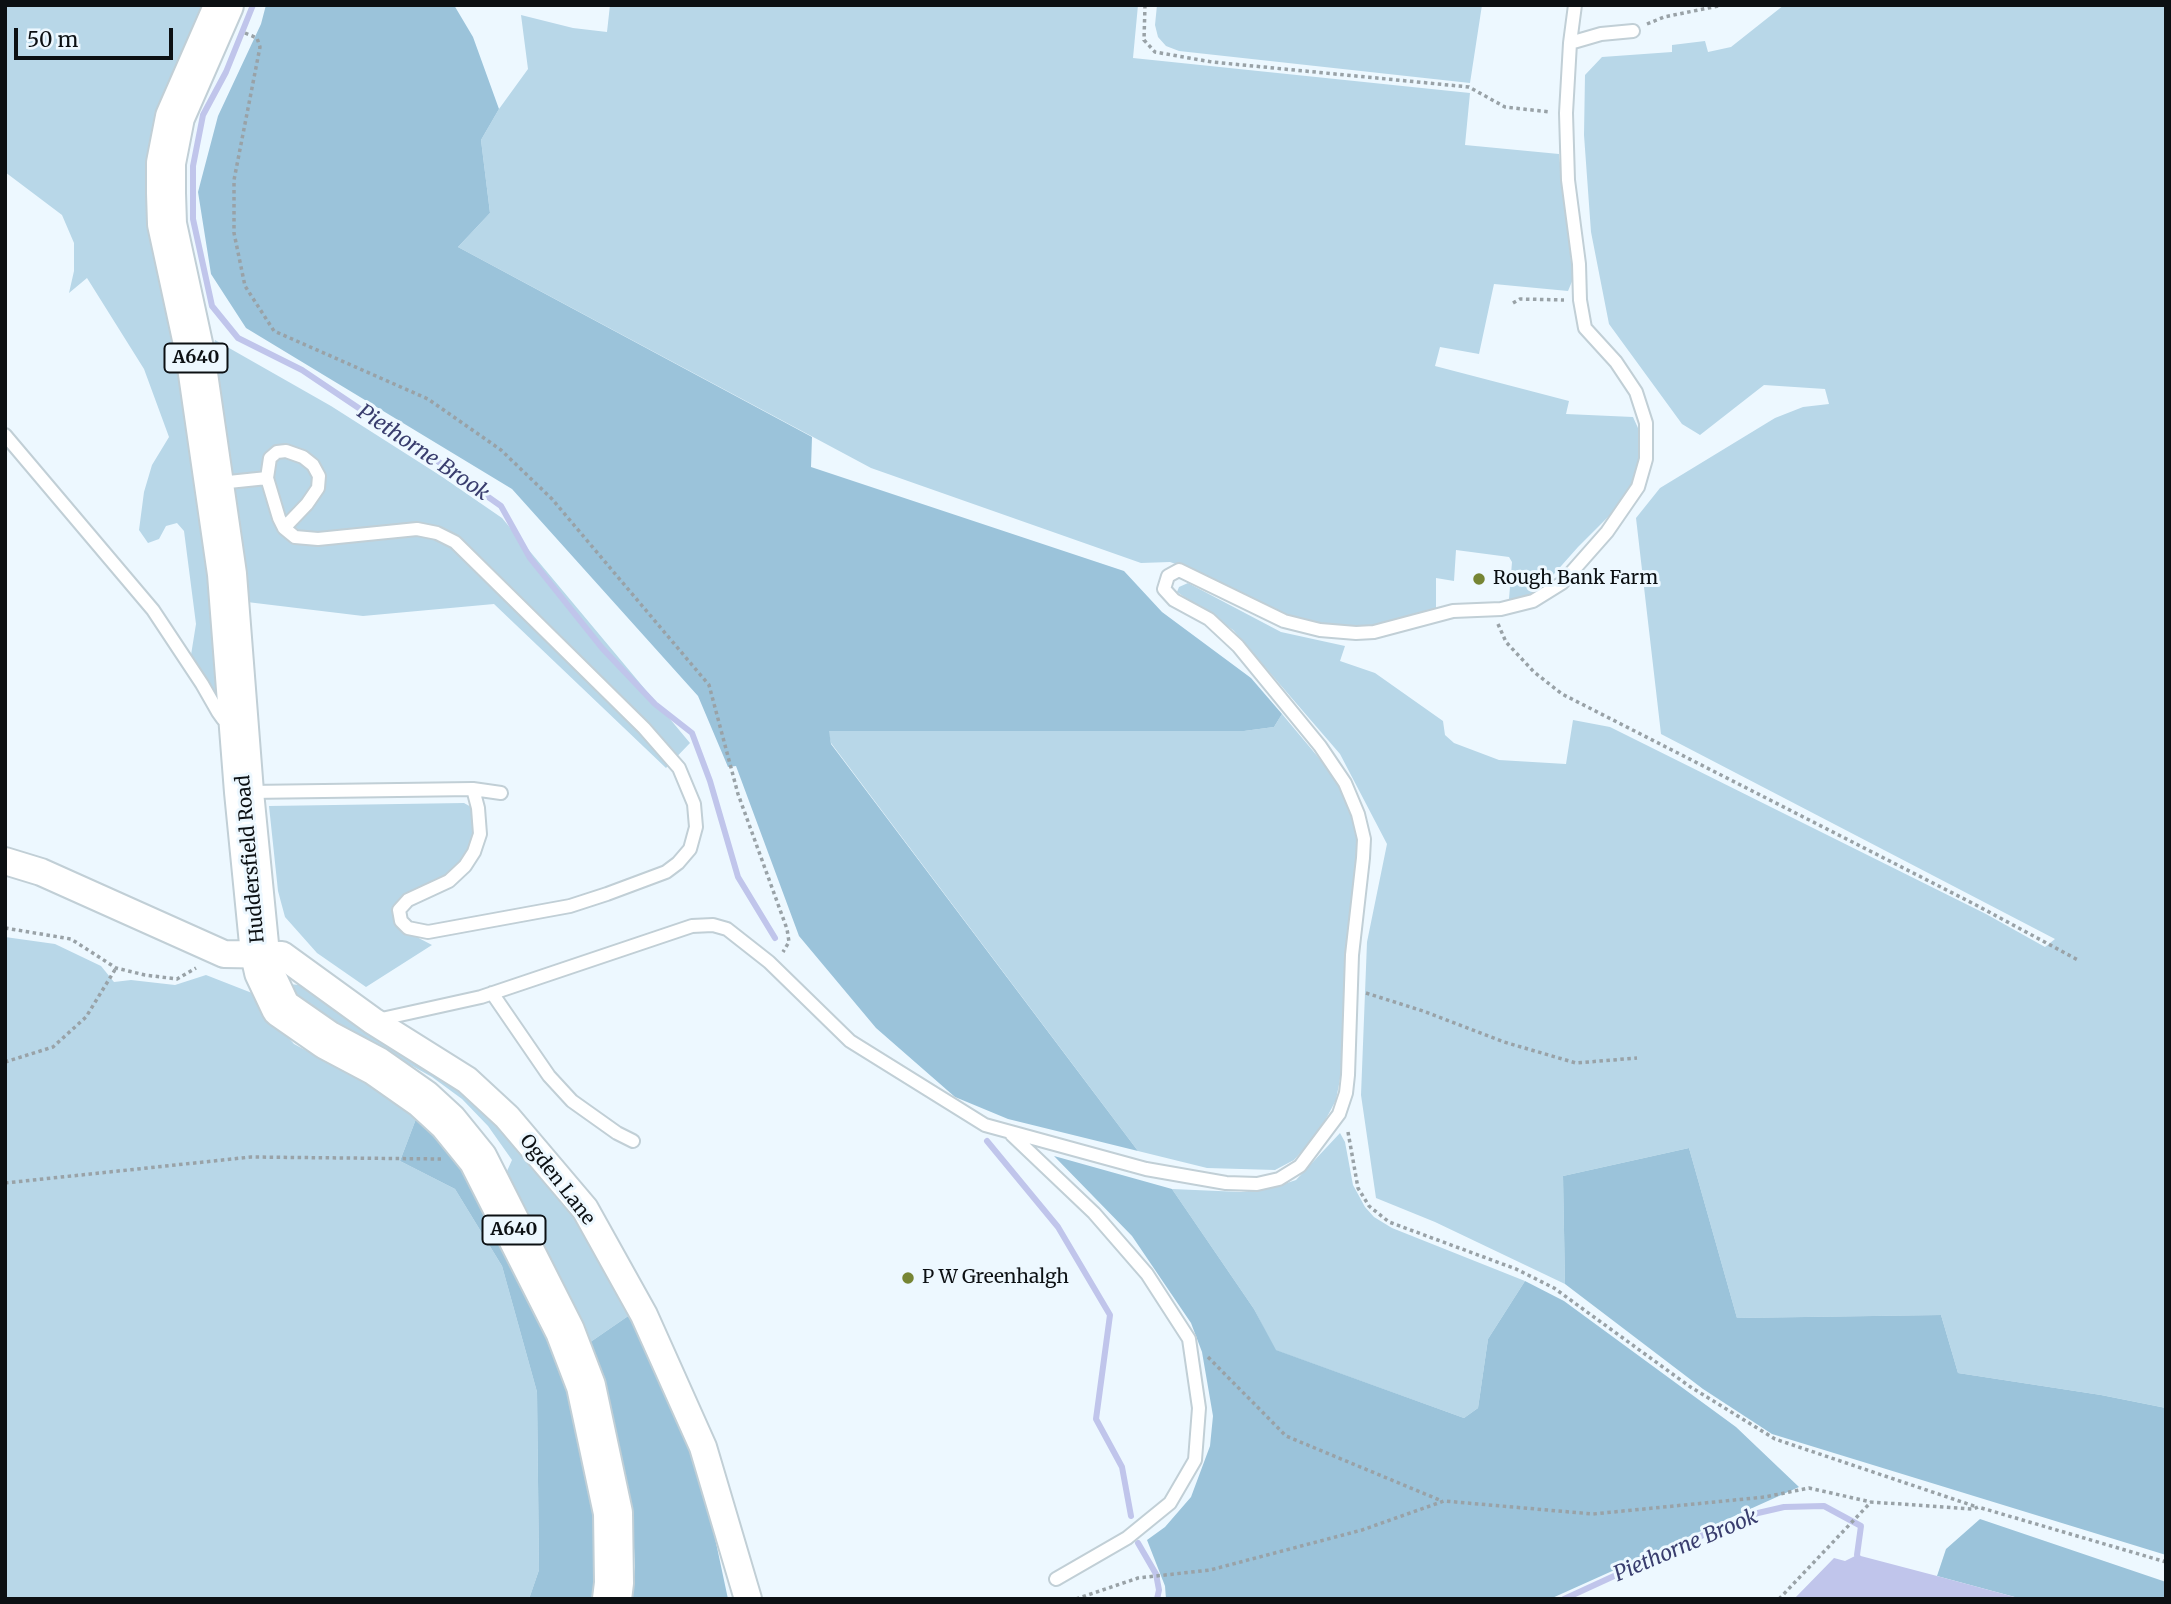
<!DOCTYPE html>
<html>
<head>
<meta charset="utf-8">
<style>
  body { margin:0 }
  #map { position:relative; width:2171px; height:1604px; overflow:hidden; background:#edf8ff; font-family:Merriweather,serif }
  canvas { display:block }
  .frame { position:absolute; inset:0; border:7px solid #0c1013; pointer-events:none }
  .scale { position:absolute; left:14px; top:28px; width:159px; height:32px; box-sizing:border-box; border:4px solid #0c1013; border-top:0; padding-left:9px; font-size:21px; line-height:24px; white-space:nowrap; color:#0c1013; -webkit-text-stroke:5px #edf8ff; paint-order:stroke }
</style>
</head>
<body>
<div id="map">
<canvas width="2171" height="1604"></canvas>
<div class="frame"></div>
<div class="scale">50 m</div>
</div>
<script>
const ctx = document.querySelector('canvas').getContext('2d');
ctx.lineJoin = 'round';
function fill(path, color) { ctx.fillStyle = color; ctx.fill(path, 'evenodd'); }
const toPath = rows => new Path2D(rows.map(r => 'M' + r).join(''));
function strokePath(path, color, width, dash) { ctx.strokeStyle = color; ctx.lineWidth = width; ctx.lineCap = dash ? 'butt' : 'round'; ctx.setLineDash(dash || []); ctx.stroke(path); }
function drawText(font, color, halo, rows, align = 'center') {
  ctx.font = font + ' Merriweather,serif'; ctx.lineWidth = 6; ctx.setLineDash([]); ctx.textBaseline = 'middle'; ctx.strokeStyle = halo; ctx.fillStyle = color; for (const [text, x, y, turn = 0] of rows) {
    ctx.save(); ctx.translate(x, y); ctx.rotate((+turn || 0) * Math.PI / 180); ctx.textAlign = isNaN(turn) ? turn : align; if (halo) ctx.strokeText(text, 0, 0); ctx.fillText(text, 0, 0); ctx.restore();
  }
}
const green = toPath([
  [5,5,206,5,174,76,188,371,223,709,191,655,196,624,184,531,177,523,166,526,159,539,148,543,139,530,144,492,152,465,169,437,144,369,87,278,69,293,74,271,74,243,62,215,5,172],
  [610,5,1138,5,1133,58,1470,93,1465,145,1559,154,1573,279,1568,291,1494,284,1479,354,1440,347,1435,366,1569,401,1566,414,1633,417,1643,439,1635,483,1623,502,1578,547,1538,592,1523,599,1509,599,1512,562,1509,557,1456,550,1454,581,1436,578,1436,608,1364,628,1330,627,1286,614,1202,573,1170,562,1141,563,871,468,458,247,490,213,481,140,499,109,528,69,521,15,573,28,607,32],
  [1157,5,1482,5,1470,83,1179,51,1166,46,1158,37,1155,25],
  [1784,5,2166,5,2166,1408,2101,1395,1958,1373,1941,1315,1737,1318,1689,1148,1563,1176,1565,1284,1435,1222,1376,1198,1361,1095,1367,942,1387,844,1340,754,1233,630,1177,592,1179,587,1188,583,1281,632,1345,646,1340,661,1375,673,1443,721,1445,735,1454,743,1499,760,1566,764,1573,720,1610,727,1986,914,2045,947,2055,939,1661,734,1636,518,1660,488,1775,418,1803,407,1829,404,1825,389,1764,385,1700,435,1682,424,1609,324,1591,232,1584,135,1585,75,1602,57,1672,52,1672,45,1705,41,1708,52,1731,47],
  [215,340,331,406,441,476,502,518,690,743,666,768,494,604,363,616,247,602,211,356],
  [1282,714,1334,776,1354,821,1359,858,1345,969,1344,1058,1336,1100,1319,1132,1294,1160,1275,1170,1207,1168,1138,1151,831,743,828,731,1244,731,1274,727],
  [464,803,473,808,477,826,466,856,450,874,400,900,411,934,432,945,366,987,317,953,285,917,278,891,269,806],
  [5,937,55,944,101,966,114,982,131,980,175,985,206,975,252,993,268,1015,294,1044,419,1111,400,1161,455,1189,502,1266,537,1392,539,1570,529,1599,5,1599],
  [288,984,300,985,471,1091,568,1205,634,1312,589,1343,507,1171,512,1160,488,1126,462,1099,432,1077,337,1024,300,998],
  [1340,1133,1345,1142,1353,1185,1365,1207,1374,1217,1392,1228,1525,1281,1488,1339,1478,1408,1464,1418,1275,1350,1254,1309,1172,1189,1241,1192,1272,1188,1296,1180]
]);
const forest = toPath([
  [266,5,454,5,473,37,499,109,481,140,490,213,458,247,812,437,811,467,1124,571,1162,612,1251,678,1282,714,1274,727,1244,731,829,731,831,744,1138,1151,1008,1119,955,1097,876,1028,799,936,736,766,728,767,698,696,512,489,246,328,211,274,198,192,218,116,261,24],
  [419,1111,478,1173,588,1428,604,1599,529,1599,539,1570,537,1392,502,1266,455,1189,400,1161],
  [1689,1148,1737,1318,1941,1315,1958,1373,2101,1395,2166,1408,2166,1555,1772,1434,1703,1389,1565,1284,1563,1176],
  [1054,1156,1172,1189,1254,1309,1276,1350,1464,1418,1478,1408,1488,1339,1525,1281,1564,1301,1736,1427,1799,1487,1550,1599,1166,1599,1165,1586,1147,1540,1165,1527,1191,1497,1210,1446,1213,1416,1202,1352,1191,1323,1132,1236],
  [634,1312,687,1435,708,1505,728,1599,632,1599,635,1567,632,1508,610,1409,589,1343],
  [1980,1519,2166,1582,2166,1599,2022,1599,1937,1576,1946,1549]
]);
const water = toPath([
  [1857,1555,1937,1576,2022,1599,1794,1599,1834,1558,1845,1561]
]);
const stream = toPath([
  [253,5,226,72,203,115,193,166,193,219,212,306,238,338,302,370,436,460,501,506,530,558,602,648,655,704,692,733,710,781,738,877,775,938],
  [987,1141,1058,1227,1110,1315,1096,1419,1122,1467,1131,1516],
  [1138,1543,1156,1574,1159,1590,1157,1599],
  [1564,1599,1712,1531,1758,1513,1784,1507,1824,1506,1861,1526,1857,1555,1859,1560]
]);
const path = toPath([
  [1145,5,1144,40,1155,52,1212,62,1469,87,1505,107,1550,112],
  [1647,24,1664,17,1723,5],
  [245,33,257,38,260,47,234,180,234,233,245,286,274,331,428,399,501,450,552,499,709,685,738,794,787,929,789,942,783,952],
  [1513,303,1520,299,1564,300],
  [1498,624,1506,642,1534,672,1562,694,1976,905,2078,960],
  [5,928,71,939,116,968,145,975,177,979,196,968],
  [1366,993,1423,1011,1504,1042,1576,1063,1637,1058],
  [5,1062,53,1047,86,1017,116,968],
  [1348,1132,1358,1188,1369,1206,1389,1222,1516,1269,1554,1288,1689,1386,1775,1439,1977,1507],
  [5,1183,251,1157,441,1159],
  [1208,1357,1286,1436,1442,1501],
  [1076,1599,1138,1578,1210,1570,1362,1530,1444,1501,1593,1514,1765,1497,1809,1488,1871,1502,1973,1509,1978,1507,2166,1562],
  [1779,1599,1871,1502]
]);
const service = toPath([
  [1570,43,1601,34,1633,31],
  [5,435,153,610,202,684,218,712,223,719,231,721],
  [219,483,267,478],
  [284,528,307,504,318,488,319,476,313,465,303,457,286,451,277,452,270,458,267,478,279,518,284,528,295,537,318,539,417,529,437,533,455,542,644,728,679,768,694,804,696,827,690,849,678,863,666,872,607,894,570,906,428,932,408,928,401,921,399,910,408,900,449,881,465,866,474,852,480,834,478,808,473,789],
  [249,792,473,789,501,793],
  [492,993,549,1076,572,1101,617,1133,633,1141],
  [377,1020,481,997,692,926,713,925,727,929,769,962,850,1041,985,1125,1146,1169,1226,1183,1257,1184,1279,1179,1300,1166,1339,1114,1346,1093,1348,1075,1352,955,1363,858,1364,839,1358,814,1345,783,1320,746,1238,646,1209,619,1174,600,1164,589,1168,576,1179,570,1284,621,1320,630,1356,633,1374,632,1453,611,1501,609,1533,601,1562,583,1607,532,1638,487,1646,459,1646,423,1636,392,1616,362,1585,328,1580,300,1579,264,1568,180,1566,113,1570,43,1575,5],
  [1012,1135,1094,1213,1147,1274,1189,1339,1199,1408,1195,1460,1170,1503,1127,1538,1056,1579]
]);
const minor = toPath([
  [5,861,41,872,224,954,282,955,373,1021,467,1080,507,1117,585,1209,644,1315,703,1447,748,1599]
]);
const primary = toPath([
  [224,5,175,117,166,163,166,193,167,224,195,353,227,574,244,792,260,954,264,972,281,1008,327,1040,376,1066,423,1099,448,1122,478,1159,565,1331,586,1386,613,1513,614,1583,612,1599]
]);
const markers = [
  [1479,579,7,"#768534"],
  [908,1278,7,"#768534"]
];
const shields = [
  [196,358,63],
  [514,1230,63]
];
const shieldNames = [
  ["A640",196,358],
  ["A640",514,1230]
];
const poiNames = [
  ["Rough Bank Farm",1493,579],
  ["P W Greenhalgh",922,1278]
];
const streetNames = [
  ["Huddersfield Road",251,859,-95],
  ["Ogden Lane",557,1180,52]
];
const waterNames = [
  ["Piethorne Brook",423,453,34],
  ["Piethorne Brook",1686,1546,-23]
];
fill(green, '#b8d7e8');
fill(forest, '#9bc3da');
fill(water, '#c0c5eb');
strokePath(stream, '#c0c5eb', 6);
strokePath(service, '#c1cfd6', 16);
strokePath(minor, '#c1cfd6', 30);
strokePath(primary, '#c1cfd6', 42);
strokePath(path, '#99a2a7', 3.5, [3.5, 3.5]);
strokePath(service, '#fff', 12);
strokePath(minor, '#fff', 26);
strokePath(primary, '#fff', 38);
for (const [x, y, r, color] of markers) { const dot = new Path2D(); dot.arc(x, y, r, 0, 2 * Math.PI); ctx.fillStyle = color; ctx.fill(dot); strokePath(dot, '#edf8ff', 2.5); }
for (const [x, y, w] of shields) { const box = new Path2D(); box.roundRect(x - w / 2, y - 14.5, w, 29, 5); ctx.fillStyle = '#edf8ff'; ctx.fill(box); strokePath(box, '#0c1013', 2); }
drawText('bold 18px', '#0c1013', null, shieldNames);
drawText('19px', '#0c1013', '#edf8ff', poiNames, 'left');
drawText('19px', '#0c1013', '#edf8ff', streetNames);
drawText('italic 21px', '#393d6e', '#edf8ff', waterNames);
</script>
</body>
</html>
